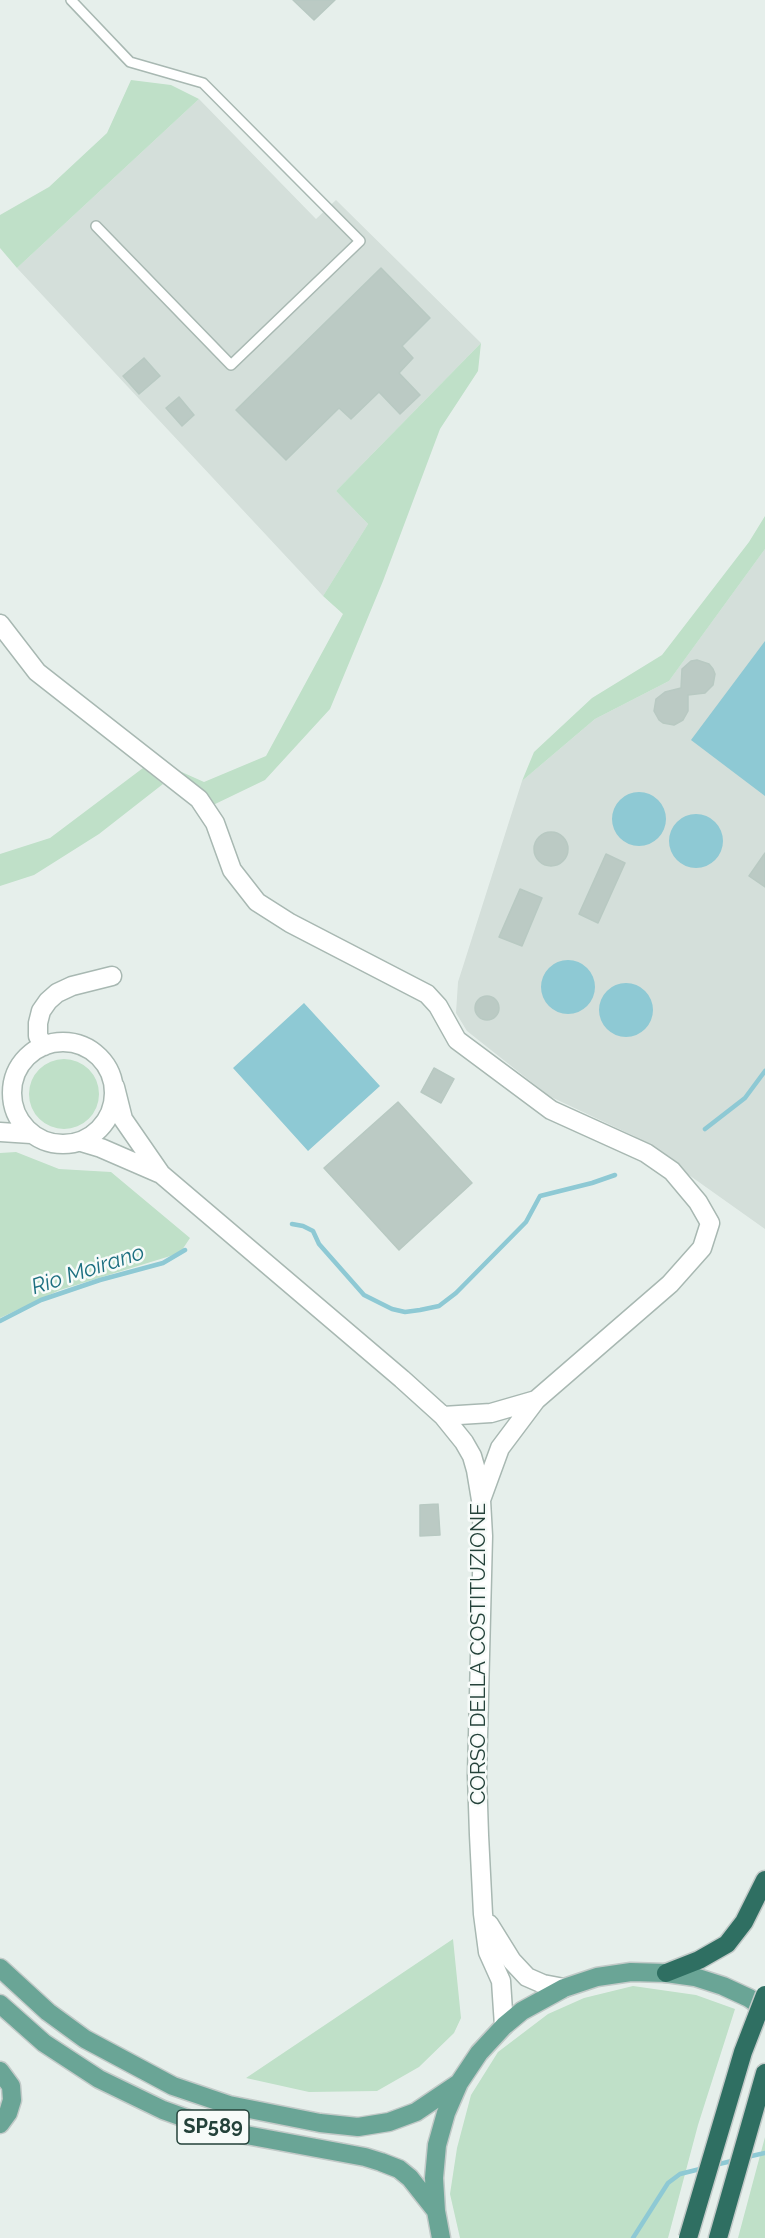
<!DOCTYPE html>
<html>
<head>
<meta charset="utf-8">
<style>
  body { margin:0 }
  canvas { display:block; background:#e6efeb }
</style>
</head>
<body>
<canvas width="765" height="2238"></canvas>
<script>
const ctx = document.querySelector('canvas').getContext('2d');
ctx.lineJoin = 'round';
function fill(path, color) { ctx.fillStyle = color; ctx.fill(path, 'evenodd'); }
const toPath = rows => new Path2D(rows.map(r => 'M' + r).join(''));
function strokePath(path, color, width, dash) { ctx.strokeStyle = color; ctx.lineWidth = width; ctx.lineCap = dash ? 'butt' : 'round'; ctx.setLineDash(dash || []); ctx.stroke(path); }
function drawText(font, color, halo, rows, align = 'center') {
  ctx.font = font + ' Raleway,sans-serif'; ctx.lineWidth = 5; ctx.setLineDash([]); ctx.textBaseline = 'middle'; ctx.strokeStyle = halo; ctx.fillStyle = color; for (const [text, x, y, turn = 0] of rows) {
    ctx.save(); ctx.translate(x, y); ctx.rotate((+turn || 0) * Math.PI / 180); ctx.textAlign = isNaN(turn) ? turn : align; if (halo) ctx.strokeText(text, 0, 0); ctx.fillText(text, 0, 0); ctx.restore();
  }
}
const built = toPath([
  [199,99,316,219,336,200,481,343,336,491,368,524,323,596,17,268],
  [765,549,765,1229,634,1136,549,1096,467,1031,456,1013,458,982,522,781,595,719,669,681]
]);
const green = toPath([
  [131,80,171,85,199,99,17,268,0,248,0,215,49,187,107,133],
  [481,343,478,371,440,429,383,581,330,709,265,780,211,806,166,765,204,782,266,756,343,614,323,596,368,524,336,491],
  [765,516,765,549,669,681,595,719,522,781,534,752,592,698,662,655,749,542],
  [143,768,163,784,99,834,34,875,0,886,0,854,50,838],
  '29 1094a35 35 0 1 1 70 0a35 35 0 1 1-70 0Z',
  [16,1152,59,1169,111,1172,190,1238,180,1253,60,1290,0,1318,0,1153],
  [453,1939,461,2018,454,2033,419,2067,377,2091,309,2092,246,2078],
  [633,1986,696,1995,735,2009,698,2125,668,2238,460,2238,450,2194,457,2148,471,2095,498,2052,548,2014,584,1998],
  [765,2137,765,2238,738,2238]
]);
const water = toPath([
  [765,641,765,796,691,740],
  '612 819a27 27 0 1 1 54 0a27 27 0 1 1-54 0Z',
  '669 841a27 27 0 1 1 54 0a27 27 0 1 1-54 0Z',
  '541 987a27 27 0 1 1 54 0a27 27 0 1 1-54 0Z',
  '599 1010a27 27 0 1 1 54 0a27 27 0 1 1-54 0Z',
  [304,1003,380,1086,308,1151,233,1068]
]);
const stream = toPath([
  [705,1129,745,1098,765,1071],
  [292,1224,303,1226,313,1231,319,1244,364,1295,392,1309,405,1312,420,1310,439,1306,456,1293,526,1222,540,1196,592,1183,615,1175],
  [0,1321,41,1300,100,1280,163,1263,185,1250],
  [747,2157,765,2153],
  [715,2165,736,2160],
  [633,2238,668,2183,680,2174,704,2168]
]);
const building = toPath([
  [293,0,335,0,314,20,293,0],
  [381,268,430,318,402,346,413,358,399,373,420,395,400,414,379,392,351,419,339,408,286,460,236,410,381,268],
  [144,358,160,376,139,394,123,376,144,358],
  [179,397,194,415,182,426,166,408,179,397],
  [697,660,709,664,713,669,715,674,713,685,705,693,688,695,688,711,683,720,674,725,663,723,659,720,654,711,656,699,665,692,681,688,682,669,691,661,697,660],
  '534 849a17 17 0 1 1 34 0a17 17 0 1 1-34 0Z',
  [765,853,765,887,749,876,765,853],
  [606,854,625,863,598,923,579,914,606,854],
  [520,889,542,898,522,946,499,937,520,889],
  '475 1008a12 12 0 1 1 24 0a12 12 0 1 1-24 0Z',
  [434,1068,454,1079,441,1103,421,1092,434,1068],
  [398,1102,472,1183,399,1250,324,1168,398,1102],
  [438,1504,440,1535,420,1536,420,1505,438,1504]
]);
const lane = toPath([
  [71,0,130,62,203,83,360,241,231,365,96,226]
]);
const street = toPath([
  [0,624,37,672,199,799,215,823,232,870,257,902,290,923,427,994,438,1006,457,1040,551,1110,646,1153,672,1171,698,1202,710,1223,702,1248,670,1284,536,1400,500,1448,481,1500],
  '12 1093a51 51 0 1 1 102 0a51 51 0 1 1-102 0Z',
  [44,1046,38,1036,38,1023,41,1011,48,1001,57,993,72,986,112,976],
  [115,1087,123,1119,161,1174,402,1379,443,1416,464,1442,472,1456,476,1470,481,1500,483,1536,477,1775,479,1835,483,1914,488,1952,501,1981,504,2026],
  [0,1132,31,1134],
  [81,1142,101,1148,161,1174],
  [443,1416,491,1413,536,1400],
  [489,1924,512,1961,527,1977,543,1984,564,1988]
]);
const primary = toPath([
  [0,1968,48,2012,85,2039,173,2086,229,2105,320,2123,358,2127,389,2122,416,2112,459,2083],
  [0,2004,44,2043,99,2079,163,2110,219,2130,365,2157,381,2162,399,2169,410,2178,436,2211],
  [0,2071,11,2086,12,2100,8,2113,0,2124],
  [441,2238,436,2211,434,2178,437,2145,446,2113,459,2083,479,2053,504,2026,522,2011,564,1988,597,1977,631,1972,666,1973,695,1977,723,1986,749,1998,765,2009]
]);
const highway = toPath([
  [666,1973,699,1960,727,1944,744,1922,765,1880],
  [718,2238,765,2073]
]);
const highwayBridge = toPath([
  [688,2238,743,2052,765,1995]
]);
const shields = [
  [213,2127,72]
];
const shieldNames = [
  ["SP589",213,2127]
];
const streetNames = [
  ["CORSO DELLA COSTITUZIONE",479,1654,-90]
];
const waterNames = [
  ["Rio Moirano",88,1270,-18]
];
fill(built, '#d4dfda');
fill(green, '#bfe0c8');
fill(water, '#8ec9d4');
strokePath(stream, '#8ec9d4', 4.5);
fill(building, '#bbcac4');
strokePath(building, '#b8c9c2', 1.5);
strokePath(lane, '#a8b8b2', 12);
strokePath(street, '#a8b8b2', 21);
strokePath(primary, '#c2cac8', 21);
strokePath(highway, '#c2cac8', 21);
strokePath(lane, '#fff', 9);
strokePath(street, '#fff', 18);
strokePath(primary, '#6aa596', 18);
strokePath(highway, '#2f6f62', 18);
strokePath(highwayBridge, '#c2cac8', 21, []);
strokePath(highwayBridge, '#2f6f62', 18);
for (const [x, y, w] of shields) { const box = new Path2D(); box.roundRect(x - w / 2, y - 17, w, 34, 4.5); ctx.fillStyle = '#f7fbf9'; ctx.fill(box); strokePath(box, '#24423a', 1.5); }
drawText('bold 20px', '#24423a', null, shieldNames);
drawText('21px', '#24423a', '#f7fbf9', streetNames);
drawText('italic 22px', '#1c6f80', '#f7fbf9', waterNames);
</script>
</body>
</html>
